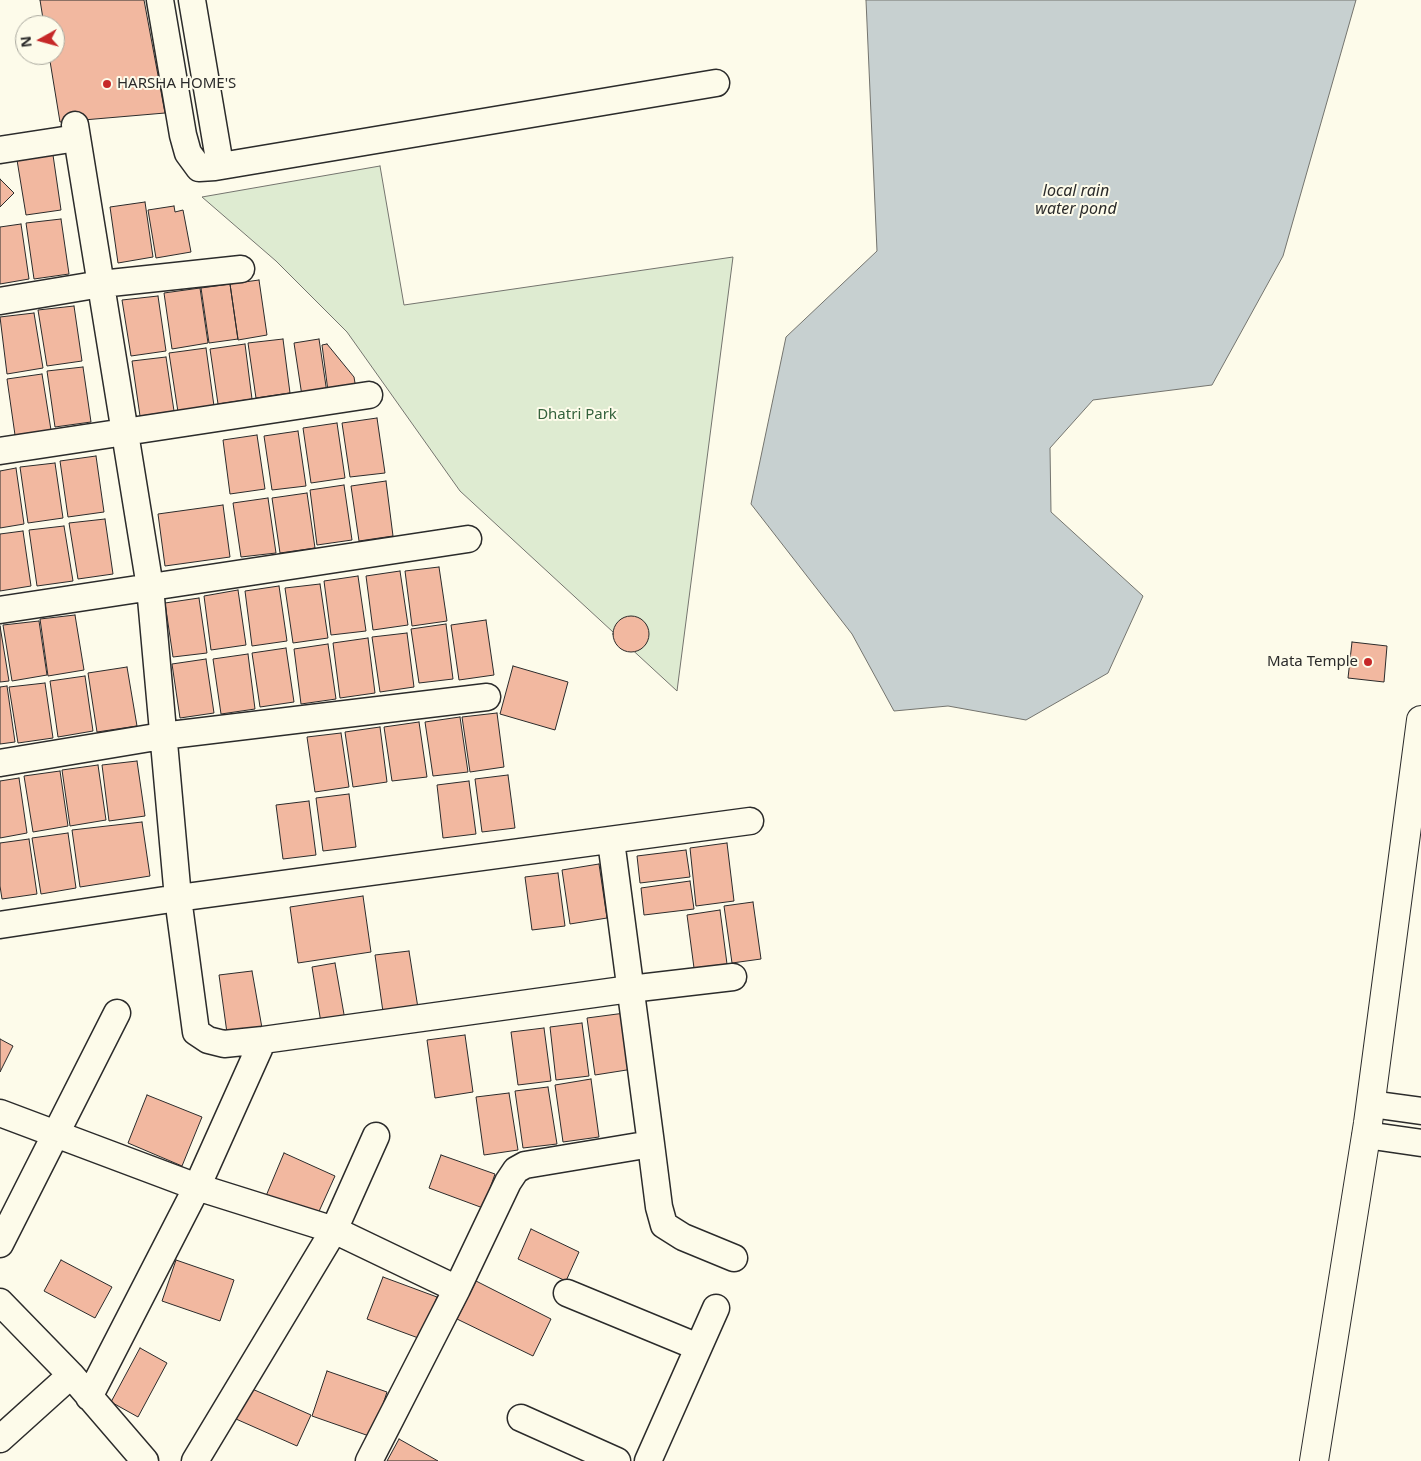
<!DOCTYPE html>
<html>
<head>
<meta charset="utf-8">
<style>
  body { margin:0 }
  #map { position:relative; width:1421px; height:1461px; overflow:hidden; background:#fdfbea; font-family:"Noto Sans",sans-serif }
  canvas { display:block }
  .north { position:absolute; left:15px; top:15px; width:50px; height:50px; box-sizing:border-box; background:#fdfbea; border:1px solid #a9a89e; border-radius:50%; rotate:263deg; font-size:14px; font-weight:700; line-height:20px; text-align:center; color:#2b2b2b }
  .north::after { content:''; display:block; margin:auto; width:18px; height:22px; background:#c62828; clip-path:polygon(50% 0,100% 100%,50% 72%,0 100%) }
</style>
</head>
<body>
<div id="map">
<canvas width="1421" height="1461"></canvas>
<div class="north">N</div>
</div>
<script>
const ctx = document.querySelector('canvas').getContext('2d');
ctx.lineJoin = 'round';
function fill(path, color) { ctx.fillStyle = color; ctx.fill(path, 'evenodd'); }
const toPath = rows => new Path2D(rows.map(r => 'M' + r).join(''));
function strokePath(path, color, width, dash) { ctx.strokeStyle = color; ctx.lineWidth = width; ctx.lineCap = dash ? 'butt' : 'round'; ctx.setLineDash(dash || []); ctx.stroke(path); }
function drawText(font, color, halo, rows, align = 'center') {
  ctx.font = font + ' "Noto Sans",sans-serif'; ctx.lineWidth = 4; ctx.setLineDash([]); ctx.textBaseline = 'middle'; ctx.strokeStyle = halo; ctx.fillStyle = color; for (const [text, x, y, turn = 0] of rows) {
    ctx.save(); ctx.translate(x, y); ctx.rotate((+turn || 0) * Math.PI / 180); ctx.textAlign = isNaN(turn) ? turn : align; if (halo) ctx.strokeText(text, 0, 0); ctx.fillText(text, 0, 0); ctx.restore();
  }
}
const green = toPath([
  [380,166,404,305,733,257,677,691,460,491,347,332,276,261,202,197,380,166]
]);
const water = toPath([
  [866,0,1356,0,1283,256,1212,385,1093,400,1050,448,1051,512,1143,596,1108,673,1026,720,948,706,894,711,852,634,751,504,786,337,877,251,866,0]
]);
const building = toPath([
  [40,0,144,0,165,113,60,122,49,55,55,55,55,25,44,25,40,0],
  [53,155,61,210,26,215,17,160,53,155],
  [0,179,14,193,0,207,0,179],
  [145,202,153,257,118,263,110,207,145,202],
  [174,206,175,212,183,210,191,252,156,258,148,210,174,206],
  [61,219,69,274,34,279,26,223,61,219],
  [21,224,29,279,0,284,0,227,21,224],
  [259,280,267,335,238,340,230,284,259,280],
  [230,284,238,339,209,343,201,288,230,284],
  [200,288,208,343,172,349,164,293,200,288],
  [158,296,166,351,131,356,122,300,158,296],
  [74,306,82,361,47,366,38,310,74,306],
  [34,313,43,368,7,374,0,317,34,313],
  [283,339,290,393,256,398,248,343,283,339],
  [319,339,327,393,302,396,294,343,319,339],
  [245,344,252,399,218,404,210,349,245,344],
  [327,344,354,377,356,389,328,391,322,345,327,344],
  [206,348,214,406,178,412,169,353,206,348],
  [166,357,174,411,140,416,132,361,166,357],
  [83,367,91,422,55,427,47,371,83,367],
  [42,374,51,430,15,435,7,379,42,374],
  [377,418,385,473,350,477,342,423,377,418],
  [337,423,345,478,311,483,303,428,337,423],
  [298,431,306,486,272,490,264,436,298,431],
  [257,435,265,489,230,494,223,440,257,435],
  [96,456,104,512,68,517,60,461,96,456],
  [55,463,63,518,28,523,20,467,55,463],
  [16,468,24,524,0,528,0,471,16,468],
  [386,481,393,536,359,541,351,486,386,481],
  [344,485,352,540,317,545,310,490,344,485],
  [307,493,315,548,280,553,272,498,307,493],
  [268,498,276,553,241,557,233,503,268,498],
  [223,505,230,557,165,566,158,514,223,505],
  [105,519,113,574,78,579,69,523,105,519],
  [64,526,73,581,37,586,29,530,64,526],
  [23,531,31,586,0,591,0,534,23,531],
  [439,567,447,621,412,626,405,571,439,567],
  [400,571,408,625,373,630,366,576,400,571],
  [358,576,366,631,331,635,324,581,358,576],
  [320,584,328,638,293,643,285,588,320,584],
  [279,586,287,641,252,646,245,591,279,586],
  [238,590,246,645,211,650,204,596,238,590],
  [199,598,207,653,173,657,165,603,199,598],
  [75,615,84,670,48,676,40,619,75,615],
  '613 634a18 18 0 1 1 36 0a18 18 0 1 1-36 0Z',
  [486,620,494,675,459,680,451,625,486,620],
  [39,621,47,675,12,681,3,625,39,621],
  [446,624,453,679,419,683,411,629,446,624],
  [0,626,9,681,0,682,0,626],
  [407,633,414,687,380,692,372,637,407,633],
  [368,638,375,693,340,698,333,643,368,638],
  [1352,642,1387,646,1384,682,1348,678,1352,642],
  [328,644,336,699,301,704,294,649,328,644],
  [286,648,294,702,260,707,252,653,286,648],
  [248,654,255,709,221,714,213,659,248,654],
  [206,659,214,713,180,718,172,664,206,659],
  [513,666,568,682,555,730,500,714,513,666],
  [127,667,137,726,97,732,88,673,127,667],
  [85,676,93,731,58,737,50,681,85,676],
  [45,683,53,738,18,743,9,687,45,683],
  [7,686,15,742,0,744,0,687,7,686],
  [497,713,504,767,470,772,462,717,497,713],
  [460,717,468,772,433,776,425,722,460,717],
  [419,722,427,777,392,781,384,727,419,722],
  [380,727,387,782,353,787,345,732,380,727],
  [341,733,349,787,315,792,307,737,341,733],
  [137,761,145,816,109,821,102,765,137,761],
  [98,765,106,820,70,826,62,770,98,765],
  [60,771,68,826,33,832,24,776,60,771],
  [508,775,515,828,482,832,475,779,508,775],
  [19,778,27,833,0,838,0,781,19,778],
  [469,781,476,834,443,838,437,785,469,781],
  [349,794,356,847,323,851,316,798,349,794],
  [309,801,316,855,283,859,276,805,309,801],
  [142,822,150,876,80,887,72,830,142,822],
  [68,833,76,888,41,894,32,838,68,833],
  [29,839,37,894,2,899,0,886,0,843,29,839],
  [727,843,734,901,696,906,690,848,727,843],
  [686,850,690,877,640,883,637,856,686,850],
  [599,864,607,918,570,924,562,870,599,864],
  [558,873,565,926,532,930,525,877,558,873],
  [690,881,694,909,644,915,641,888,690,881],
  [363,896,371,952,298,963,290,907,363,896],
  [753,902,761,959,732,963,724,906,753,902],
  [720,910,727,964,694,968,687,915,720,910],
  [409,951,418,1008,383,1012,375,955,409,951],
  [335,963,345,1020,321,1023,312,967,335,963],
  [252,971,262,1028,227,1033,219,975,252,971],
  [625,1013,633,1069,595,1075,587,1018,625,1013],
  [582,1023,589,1076,556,1080,550,1027,582,1023],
  [544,1028,551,1081,518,1085,511,1032,544,1028],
  [465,1035,473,1092,435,1098,427,1040,465,1035],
  [0,1039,13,1046,0,1072,0,1039],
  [591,1079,599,1137,563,1142,555,1085,591,1079],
  [548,1087,557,1144,523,1148,515,1091,548,1087],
  [509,1093,518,1150,484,1155,476,1097,509,1093],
  [147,1095,202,1117,182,1166,128,1143,147,1095],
  [284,1153,335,1176,316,1218,266,1196,284,1153],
  [441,1155,495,1174,483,1208,429,1188,441,1155],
  [531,1229,579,1252,566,1281,518,1259,531,1229],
  [61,1260,112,1287,95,1318,44,1291,61,1260],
  [176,1260,234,1280,220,1321,162,1301,176,1260],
  [383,1277,437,1297,421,1339,367,1319,383,1277],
  [476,1281,551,1319,533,1356,457,1319,476,1281],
  [140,1348,167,1363,138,1417,111,1402,140,1348],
  [327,1371,387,1392,372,1437,312,1416,327,1371],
  [250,1388,311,1415,297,1446,236,1419,250,1388],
  [399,1439,438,1461,387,1461,399,1439]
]);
const minor = toPath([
  [160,0,183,135,188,153,199,168,215,167,716,83],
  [192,0,219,159,215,167],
  [75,125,150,587,178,898,196,1032,208,1040,224,1044,263,1040,630,989,733,977],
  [0,150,77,138],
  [0,301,101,284,241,269],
  [0,451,369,395],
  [0,610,468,539],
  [0,763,162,736,487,697],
  [0,925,178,898,750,821],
  [1371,1104,1421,1111],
  [0,1113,197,1187,334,1230,457,1289],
  [1366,1135,1421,1143],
  [651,1144,659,1207,664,1225,683,1237,734,1258],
  [0,1244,117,1013],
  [567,1293,698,1347],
  [0,1302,71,1375,145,1461],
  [89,1397,197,1187,263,1040],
  [521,1418,617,1461],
  [0,1439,71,1375],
  [195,1461,334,1230,376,1136],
  [369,1461,457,1289,508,1182,516,1170,525,1165,651,1144,611,841],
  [648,1461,716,1308]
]);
const tertiary = toPath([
  [1314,1461,1368,1123,1421,720]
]);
const markers = [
  [107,84,5,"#c62828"],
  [1368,662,5,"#c62828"]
];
const poiNames = [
  ["HARSHA HOME'S",117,84],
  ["Mata Temple",1358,662,"right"]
];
const parkNames = [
  ["Dhatri Park",577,415]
];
const waterNames = [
  ["local rain",1076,191],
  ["water pond",1076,209]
];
fill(green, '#deebd1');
strokePath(green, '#74746e', 1);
fill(water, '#c7d0d0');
strokePath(water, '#74746e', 1);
fill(building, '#f2b8a0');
strokePath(building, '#2b2b2b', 1);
strokePath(minor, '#2b2b2b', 29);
strokePath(tertiary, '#2b2b2b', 30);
strokePath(minor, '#fdfbea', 26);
strokePath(tertiary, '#fdfbea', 28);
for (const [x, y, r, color] of markers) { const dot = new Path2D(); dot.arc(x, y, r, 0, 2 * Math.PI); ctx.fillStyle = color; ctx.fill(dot); strokePath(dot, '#fdfbea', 2); }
drawText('15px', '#2b2b2b', '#fdfbea', poiNames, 'left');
drawText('15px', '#34623c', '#fdfbea', parkNames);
drawText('italic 16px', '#2b2b2b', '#fdfbea', waterNames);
</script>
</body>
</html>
